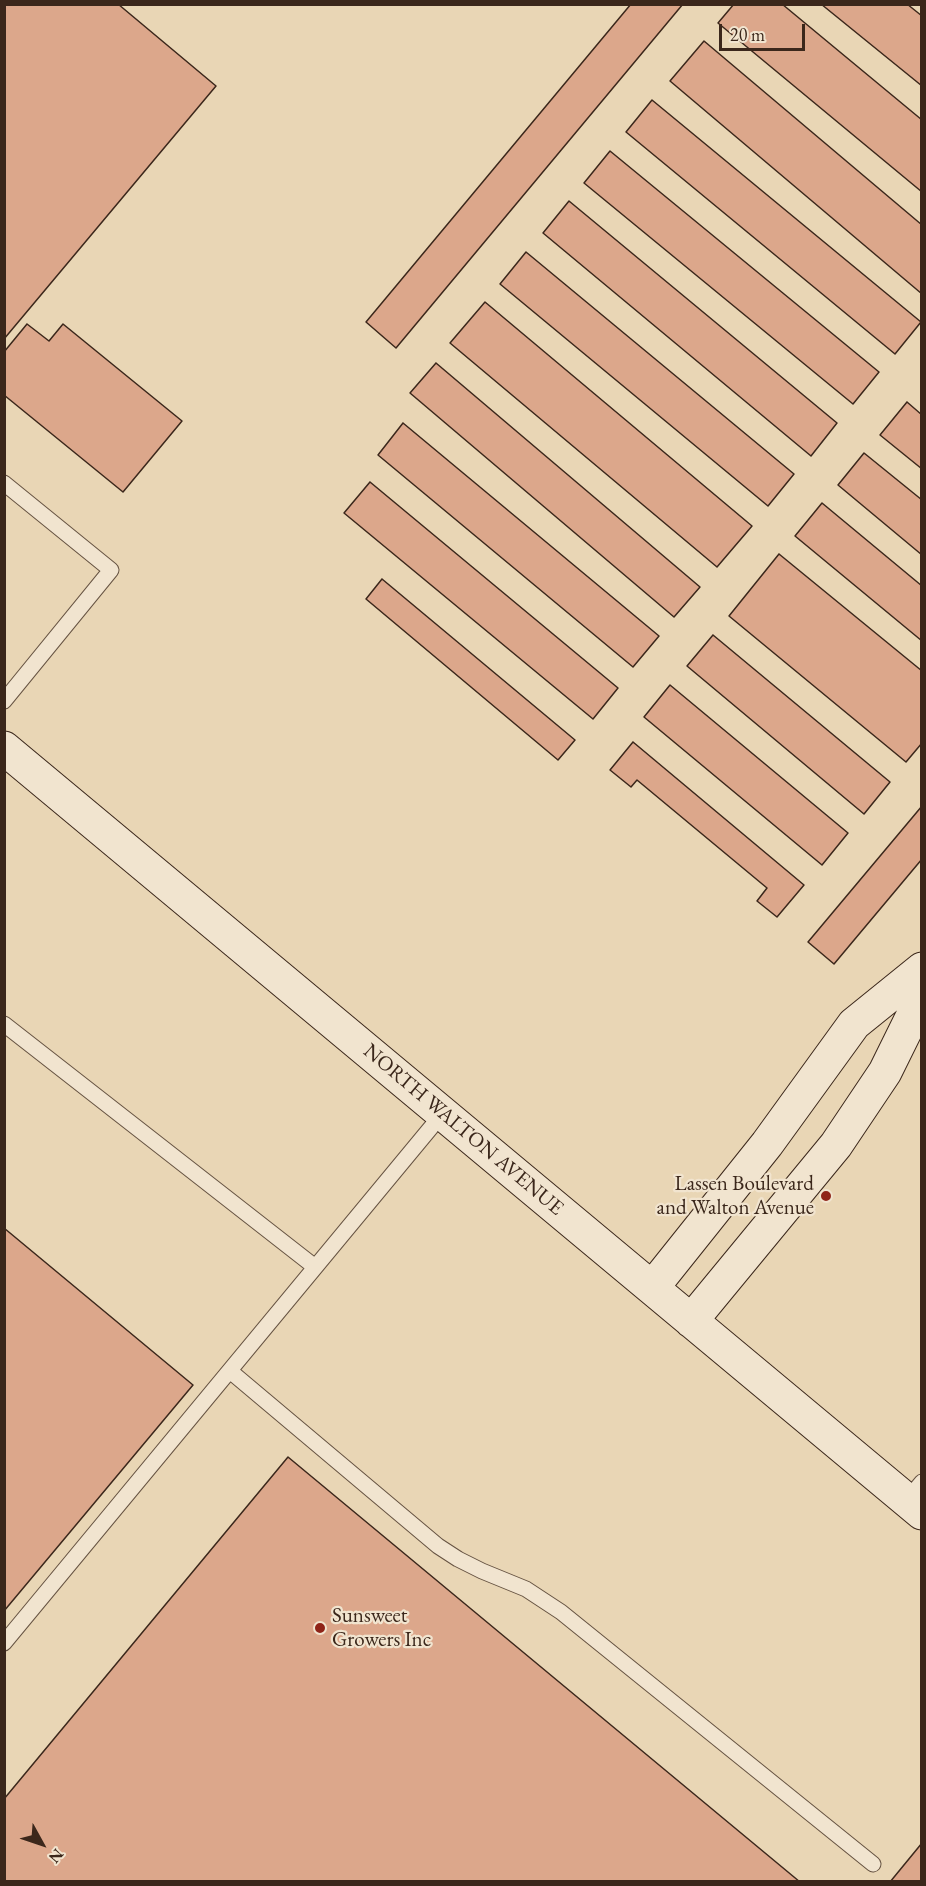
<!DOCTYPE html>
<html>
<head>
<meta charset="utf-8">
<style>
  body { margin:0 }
  #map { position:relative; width:926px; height:1886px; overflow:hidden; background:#e9d6b5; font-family:"EB Garamond",serif }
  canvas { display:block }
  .frame { position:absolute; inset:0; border:6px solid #3b271b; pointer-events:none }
  .north { position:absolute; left:12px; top:1814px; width:60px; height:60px; -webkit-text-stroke:4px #f1e4cf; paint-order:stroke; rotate:130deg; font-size:16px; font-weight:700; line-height:24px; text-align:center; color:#3b271b }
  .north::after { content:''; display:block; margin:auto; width:21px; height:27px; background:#3b271b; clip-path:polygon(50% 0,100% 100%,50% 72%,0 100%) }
  .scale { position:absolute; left:719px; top:24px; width:86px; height:27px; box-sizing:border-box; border:3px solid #3b271b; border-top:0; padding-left:8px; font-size:18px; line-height:21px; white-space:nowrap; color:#3b271b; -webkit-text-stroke:4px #f1e4cf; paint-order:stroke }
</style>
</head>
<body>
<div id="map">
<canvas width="926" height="1886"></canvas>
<div class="frame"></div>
<div class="north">N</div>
<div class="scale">20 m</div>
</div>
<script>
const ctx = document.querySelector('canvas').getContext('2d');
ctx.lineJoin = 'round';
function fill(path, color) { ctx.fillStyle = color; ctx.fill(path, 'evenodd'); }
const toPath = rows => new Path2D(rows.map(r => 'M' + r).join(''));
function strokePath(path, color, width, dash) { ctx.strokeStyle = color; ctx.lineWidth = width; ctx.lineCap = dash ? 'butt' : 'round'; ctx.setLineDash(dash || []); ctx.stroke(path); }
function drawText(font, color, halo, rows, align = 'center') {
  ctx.font = font + ' "EB Garamond",serif'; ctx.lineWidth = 4.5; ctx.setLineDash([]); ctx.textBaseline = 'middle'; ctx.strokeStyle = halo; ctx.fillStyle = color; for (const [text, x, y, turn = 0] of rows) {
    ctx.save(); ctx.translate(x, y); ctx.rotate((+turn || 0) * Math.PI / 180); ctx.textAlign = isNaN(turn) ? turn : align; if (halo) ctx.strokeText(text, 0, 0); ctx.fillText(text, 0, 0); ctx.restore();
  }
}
const building = toPath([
  [4,4,118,4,216,86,4,339,4,4],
  [631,4,683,4,396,348,366,322,631,4],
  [734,4,782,4,922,120,922,192,718,23,734,4],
  [821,4,907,4,922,16,922,86,821,4],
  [704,41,922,225,922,294,670,81,704,41],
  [652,100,921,322,895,354,626,132,652,100],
  [610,151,879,372,853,404,584,183,610,151],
  [569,201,837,423,811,456,543,233,569,201],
  [526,252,794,474,768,506,500,284,526,252],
  [485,302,752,526,717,567,450,343,485,302],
  [27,324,49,341,63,324,182,421,123,492,4,395,4,352,27,324],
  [436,363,700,587,674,617,410,393,436,363],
  [907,402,922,415,922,469,880,435,907,402],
  [403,423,659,636,633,667,378,455,403,423],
  [864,453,922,500,922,555,838,485,864,453],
  [370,482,618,688,593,719,344,513,370,482],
  [822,503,922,586,922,641,795,536,822,503],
  [779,554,922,671,922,743,906,762,729,616,779,554],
  [382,579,575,740,558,760,366,599,382,579],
  [713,635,890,782,864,814,687,666,713,635],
  [670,685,848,833,822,865,644,717,670,685],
  [633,742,804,885,777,917,757,901,767,888,637,780,631,787,610,770,633,742],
  [922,806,922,859,834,964,808,942,922,806],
  [4,1228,193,1385,4,1611,4,1228],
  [288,1457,800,1882,4,1882,4,1799,288,1457],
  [922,1843,922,1882,890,1882,922,1843]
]);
const lane = toPath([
  [4,483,111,570,4,701],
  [4,1024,315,1267],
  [230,1371,438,1546,458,1559,482,1571,526,1589,561,1612,873,1864],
  [906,1501,922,1482],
  [4,1643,443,1113]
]);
const secondary = toPath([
  [4,748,922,1513],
  [652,1288,767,1144,854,1024,922,969],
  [691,1321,836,1145,885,1072,922,997]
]);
const markers = [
  [826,1196,6,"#8f2418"],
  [320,1628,6,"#8f2418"]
];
const streetNames = [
  ["NORTH WALTON AVENUE",463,1130,40]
];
const poiNames = [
  ["Lassen Boulevard",814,1184],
  ["and Walton Avenue",814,1208],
  ["Sunsweet",332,1616,"left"],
  ["Growers Inc",332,1640,"left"]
];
fill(building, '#dca78b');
strokePath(building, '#3b271b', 1.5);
strokePath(lane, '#665342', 17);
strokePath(secondary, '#3b271b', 35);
strokePath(lane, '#f1e4cf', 15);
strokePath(secondary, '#f1e4cf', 33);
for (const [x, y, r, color] of markers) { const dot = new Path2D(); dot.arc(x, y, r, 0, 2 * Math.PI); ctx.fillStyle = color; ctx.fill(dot); strokePath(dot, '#f1e4cf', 2); }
drawText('21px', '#3b271b', '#f1e4cf', streetNames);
drawText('21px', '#3b271b', '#f1e4cf', poiNames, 'right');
</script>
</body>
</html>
